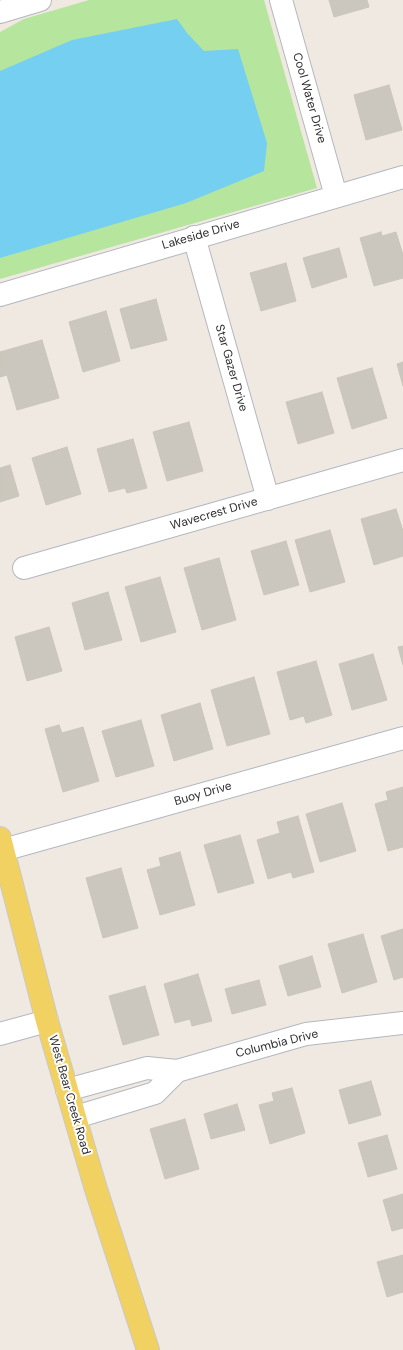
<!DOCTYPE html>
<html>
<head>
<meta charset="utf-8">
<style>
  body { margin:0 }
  canvas { display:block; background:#efe9e1 }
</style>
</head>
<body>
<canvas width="403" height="1350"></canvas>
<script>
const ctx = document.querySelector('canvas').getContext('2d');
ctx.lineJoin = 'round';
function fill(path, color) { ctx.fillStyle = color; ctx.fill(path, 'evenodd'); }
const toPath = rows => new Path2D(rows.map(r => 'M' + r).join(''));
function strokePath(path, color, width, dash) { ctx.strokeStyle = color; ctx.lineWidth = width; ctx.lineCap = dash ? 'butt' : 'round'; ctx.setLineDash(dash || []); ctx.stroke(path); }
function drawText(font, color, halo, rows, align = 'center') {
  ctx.font = font + ' "DM Sans",sans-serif'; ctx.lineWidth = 4; ctx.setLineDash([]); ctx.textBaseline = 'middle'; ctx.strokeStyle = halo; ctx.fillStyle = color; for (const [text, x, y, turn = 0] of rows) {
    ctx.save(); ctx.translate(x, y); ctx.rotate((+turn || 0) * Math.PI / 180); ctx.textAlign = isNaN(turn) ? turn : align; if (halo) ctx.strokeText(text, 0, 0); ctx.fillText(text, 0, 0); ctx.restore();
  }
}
const green = toPath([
  [89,0,264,0,317,188,0,279,0,32,24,19]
]);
const water = toPath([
  [177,19,187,33,204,51,238,49,267,143,264,171,186,203,0,258,0,71,72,40]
]);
const building = toPath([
  [329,0,367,0,369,7,334,17,329,0],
  [389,85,402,130,366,140,354,95,389,85],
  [381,232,382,236,396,232,403,255,403,278,374,286,360,238,381,232],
  [339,248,347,277,312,288,303,258,339,248],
  [286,263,296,301,261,311,250,273,286,263],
  [156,299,167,340,131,349,120,309,156,299],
  [106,311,120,361,83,372,69,322,106,311],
  [42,340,59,398,17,410,7,375,0,377,0,352,42,340],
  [403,362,403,386,397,364,403,362],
  [372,368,387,418,352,429,337,378,372,368],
  [322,392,334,433,298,444,286,402,322,392],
  [189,422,203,471,167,481,153,432,189,422],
  [133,439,147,488,127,493,125,488,109,492,97,449,133,439],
  [67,447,81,494,46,505,32,458,67,447],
  [10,465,19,496,0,502,0,468,10,465],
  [396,509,403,531,403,556,374,565,361,519,396,509],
  [330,530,345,582,310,592,295,540,330,530],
  [286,541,299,585,264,595,251,551,286,541],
  [219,558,236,620,202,630,184,568,219,558],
  [160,577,176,632,141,642,125,587,160,577],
  [108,592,122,640,85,650,72,603,108,592],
  [49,627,62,671,27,681,15,637,49,627],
  [403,646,403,665,398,647,403,646],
  [373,654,387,700,352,710,339,664,373,654],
  [316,661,332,715,306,723,304,716,290,720,277,672,316,661],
  [254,677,270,734,227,746,211,690,254,677],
  [200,703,213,749,174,761,161,715,200,703],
  [141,720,154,766,116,777,102,731,141,720],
  [59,725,62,733,83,727,99,781,63,792,45,729,59,725],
  [403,787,403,847,388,851,375,804,388,800,386,792,403,787],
  [342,803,356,851,320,862,306,814,342,803],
  [298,816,314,872,293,878,291,872,268,879,257,840,280,833,277,822,298,816],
  [240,835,254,883,218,893,204,845,240,835],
  [180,852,195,905,160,915,147,870,161,866,159,858,180,852],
  [121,868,138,928,103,938,86,878,121,868],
  [403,929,403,977,394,980,381,936,403,929],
  [363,934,377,982,342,993,328,944,363,934],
  [312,956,321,987,288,996,279,966,312,956],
  [198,974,212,1021,192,1026,190,1019,175,1023,164,984,198,974],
  [259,980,266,1005,232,1014,225,989,259,980],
  [145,986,159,1035,123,1045,109,996,145,986],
  [371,1081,381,1115,349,1124,339,1090,371,1081],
  [292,1088,305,1133,270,1144,259,1105,274,1101,272,1093,292,1088],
  [237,1104,245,1130,211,1139,204,1114,237,1104],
  [185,1119,199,1169,165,1179,150,1129,185,1119],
  [387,1135,397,1169,368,1177,358,1143,387,1135],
  [403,1194,403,1228,392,1231,383,1200,403,1194],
  [403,1255,403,1292,387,1297,377,1262,403,1255]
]);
const minor = toPath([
  [281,0,336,196],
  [0,12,40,0],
  [194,237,268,499],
  [0,295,403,177],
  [24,568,403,460],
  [3,850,403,738],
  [0,1034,47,1021],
  [67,1090,147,1068,177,1071,306,1034,403,1023],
  [76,1117,155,1093,177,1071]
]);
const major = toPath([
  [0,838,47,1021,95,1186,148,1350]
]);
const streetNames = [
  ["Cool Water Drive",309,98,74],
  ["Lakeside Drive",201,235,-16],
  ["Star Gazer Drive",231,368,74],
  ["Wavecrest Drive",214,514,-16],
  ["Buoy Drive",203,794,-16],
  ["Columbia Drive",277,1044,-14],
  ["West Bear Creek Road",69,1095,74]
];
fill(green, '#b6e59e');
fill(water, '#75cff0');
fill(building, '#cbc7bf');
strokePath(building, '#cbc5ba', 1);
strokePath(minor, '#b4b7c1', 24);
strokePath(major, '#c9c9c9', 24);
strokePath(minor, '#fff', 22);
strokePath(major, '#f2d163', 22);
drawText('12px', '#2e2e2e', '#fff', streetNames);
</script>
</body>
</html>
